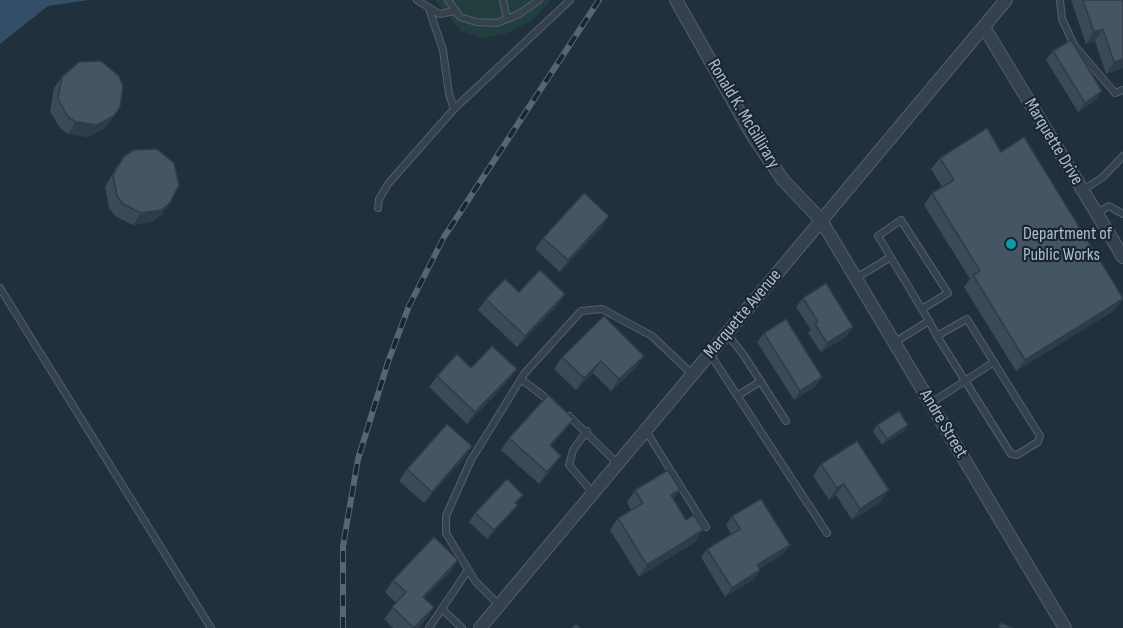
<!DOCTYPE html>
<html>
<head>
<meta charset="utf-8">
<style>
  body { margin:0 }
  canvas { display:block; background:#21303d }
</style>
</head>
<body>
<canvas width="1123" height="628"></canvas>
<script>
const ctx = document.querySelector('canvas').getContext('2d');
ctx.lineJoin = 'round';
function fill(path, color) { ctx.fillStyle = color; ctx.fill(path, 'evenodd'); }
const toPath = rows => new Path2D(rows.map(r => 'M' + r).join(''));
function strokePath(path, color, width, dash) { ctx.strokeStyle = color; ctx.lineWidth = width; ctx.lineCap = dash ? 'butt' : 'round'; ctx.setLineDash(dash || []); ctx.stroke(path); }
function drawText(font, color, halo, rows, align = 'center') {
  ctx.font = font + ' "Sofia Sans Condensed",sans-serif'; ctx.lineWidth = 4.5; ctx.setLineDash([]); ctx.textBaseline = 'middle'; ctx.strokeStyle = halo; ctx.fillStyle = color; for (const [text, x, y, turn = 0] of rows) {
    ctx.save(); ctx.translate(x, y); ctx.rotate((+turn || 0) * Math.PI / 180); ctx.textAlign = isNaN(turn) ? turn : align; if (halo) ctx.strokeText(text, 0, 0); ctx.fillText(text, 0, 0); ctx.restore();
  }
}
const green = toPath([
  [435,0,551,0,531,21,505,34,483,38,461,31]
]);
const water = toPath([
  [0,0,89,0,48,6,0,44]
]);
const service = toPath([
  [417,0,439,14,455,11],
  [448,0,460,17,476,22,497,23,519,14,539,0],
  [503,0,507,19],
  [1060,0,1062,19,1074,45,1115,93,1123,90],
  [429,9,443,50,449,94,454,109],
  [1083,190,1103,177,1123,156],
  [378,208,379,199,388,184,454,109,570,0],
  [1097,213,1109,206,1123,214],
  [856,278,891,257],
  [0,288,211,628],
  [922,309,948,293,901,220,878,236,929,321],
  [727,334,743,354,786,421],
  [895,342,929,321,937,336,1011,454,1017,455,1038,442,1040,436,967,319,937,336],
  [710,354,827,533],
  [521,379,551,402],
  [737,396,761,381],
  [931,403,994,362],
  [569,416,617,463],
  [587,431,573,450,569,465,593,493],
  [646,431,706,527],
  [499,605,475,581,446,533,446,516,471,460,524,374,581,311,602,309,652,336,692,374],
  [442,609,462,628],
  [429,628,468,570]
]);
const minor = toPath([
  [676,0,753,136,783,180,821,220,1065,628],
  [984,27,1123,257],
  [480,628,1006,0]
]);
const rail = toPath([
  [343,628,343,546,358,459,388,362,409,306,444,237,599,0]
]);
const wall = toPath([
  [1071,0,1123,0,1123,68,1106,74,1095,41,1086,44],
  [1053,51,1102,91,1096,100,1078,112,1046,60],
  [62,77,106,127,88,137,68,134,60,128,50,111,54,88],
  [1001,152,1115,310,1016,371,964,287,970,279,924,205,932,193,942,187,931,169,940,158],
  [124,156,161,215,153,221,133,225,115,216,109,208,105,187,116,167],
  [601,228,560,272,535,249,543,238],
  [519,292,565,294,557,306,517,347,478,310,486,299],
  [803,298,847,336,821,352,808,333,811,330,796,307],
  [604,316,636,368,611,391,593,373,576,390,554,369,562,357],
  [764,333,816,386,794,400,757,342],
  [471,368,508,381,467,424,429,387,437,376],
  [574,419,565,430,551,446,553,467,539,484,501,450,509,438],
  [877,425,908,425,904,431,882,445,873,431],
  [472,446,464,458,424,503,399,481,407,469],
  [821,464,881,502,852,520,836,495,829,500,813,476],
  [635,490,680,490,673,499,695,542,639,577,610,530,618,518,631,510,627,502],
  [517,504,511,514,487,539,469,522,475,513],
  [732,516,790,545,783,554,759,569,760,570,754,579,725,597,701,557,707,549,731,534,726,525],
  [458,560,450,572,424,598,434,607,426,619,418,628,393,628,384,619,396,603,385,592,393,580]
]);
const shadedWall = toPath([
  [1103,29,1095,41,1086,44,1094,32],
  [1123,59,1123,68,1106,74,1114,62],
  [1102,91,1096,100,1078,112,1085,103],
  [114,116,106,127,88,137,68,134,76,122],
  [170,203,161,215,153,221,133,225,141,213],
  [609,216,601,228,560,272,568,260],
  [565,294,557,306,517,347,525,336],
  [1123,299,1115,310,1016,371,1025,360],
  [853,327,847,336,821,352,827,343],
  [644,356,636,368,611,391,619,379],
  [601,361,593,373,576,390,584,378],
  [517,369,508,381,467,424,475,412],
  [822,377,816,386,794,400,800,391],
  [574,419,565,430,542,457,550,445],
  [908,425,904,431,882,445,887,439],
  [472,446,464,458,424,503,432,492],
  [561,456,553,467,539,484,547,472],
  [844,484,836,495,829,500,837,488],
  [680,490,672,502,671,495],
  [889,490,881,502,852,520,860,509],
  [518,505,511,514,487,539,494,530],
  [703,530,695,542,639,577,647,565],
  [790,545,783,554,751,574,757,565],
  [458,560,450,572,415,608,423,597],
  [760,570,754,579,725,597,732,588],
  [434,607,426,619,418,628,415,628]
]);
const building = toPath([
  [1083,0,1123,0,1123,59,1114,62,1103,29,1094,32,1083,0],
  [1071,40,1102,91,1085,103,1053,51,1071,40],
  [101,61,119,76,123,86,120,107,114,116,97,125,76,122,68,117,58,99,62,77,79,62,101,61],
  [987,128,1001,152,1024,137,1123,298,1123,299,1025,360,973,275,980,271,932,193,954,180,940,158,987,128],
  [157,149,174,163,179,185,170,203,161,210,141,213,123,204,117,196,113,175,124,156,134,150,157,149],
  [584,193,609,216,568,260,543,238,584,193],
  [540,270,565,294,525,336,486,299,505,279,519,292,540,270],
  [826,283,853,327,827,343,815,324,818,322,803,298,826,283],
  [604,316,644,356,619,379,601,361,584,378,562,357,604,316],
  [786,319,822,377,800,391,764,333,786,319],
  [492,346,517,369,475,412,437,376,457,354,471,368,492,346],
  [548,395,574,419,550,445,561,456,547,472,509,438,548,395],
  [899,411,908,425,887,439,877,425,899,411],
  [447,424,472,446,432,492,407,469,447,424],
  [857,441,889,490,860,509,844,484,837,488,821,464,857,441],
  [668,470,680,490,671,495,686,520,694,515,703,530,647,565,618,518,643,503,635,490,668,470],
  [507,479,523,495,515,503,518,505,494,530,475,513,507,479],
  [761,499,790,545,757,565,760,570,732,588,707,549,740,529,732,516,761,499],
  [434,537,458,560,423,597,434,607,414,628,392,607,406,592,393,580,434,537],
  [1001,623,1013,628,999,628,1001,623],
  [576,624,580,628,572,628,576,624]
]);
const markers = [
  [1011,244,6,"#0f9aa8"]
];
const streetNames = [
  ["Ronald K. McGillirary",743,114,59],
  ["Marquette Drive",1053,142,59],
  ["Marquette Avenue",743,314,-50],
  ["Andre Street",943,424,59]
];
const poiNames = [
  ["Department of",1023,234],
  ["Public Works",1023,255]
];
fill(green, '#233e3e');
fill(water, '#334e66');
strokePath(service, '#535f6b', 8);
strokePath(minor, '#535f6b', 14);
strokePath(service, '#35414d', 6);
strokePath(minor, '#35414d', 12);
strokePath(rail, '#566674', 6);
strokePath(rail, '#1a2632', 4, [11]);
fill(wall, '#3a4a56');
fill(shadedWall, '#303c46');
fill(building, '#445664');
strokePath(building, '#303c46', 1.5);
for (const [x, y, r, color] of markers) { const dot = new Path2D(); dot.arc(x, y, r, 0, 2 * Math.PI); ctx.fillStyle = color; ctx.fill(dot); strokePath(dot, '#1a2632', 2); }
drawText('18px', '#b0bcc9', '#1a2632', streetNames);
drawText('18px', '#b0bcc9', '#1a2632', poiNames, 'left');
</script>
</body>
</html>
